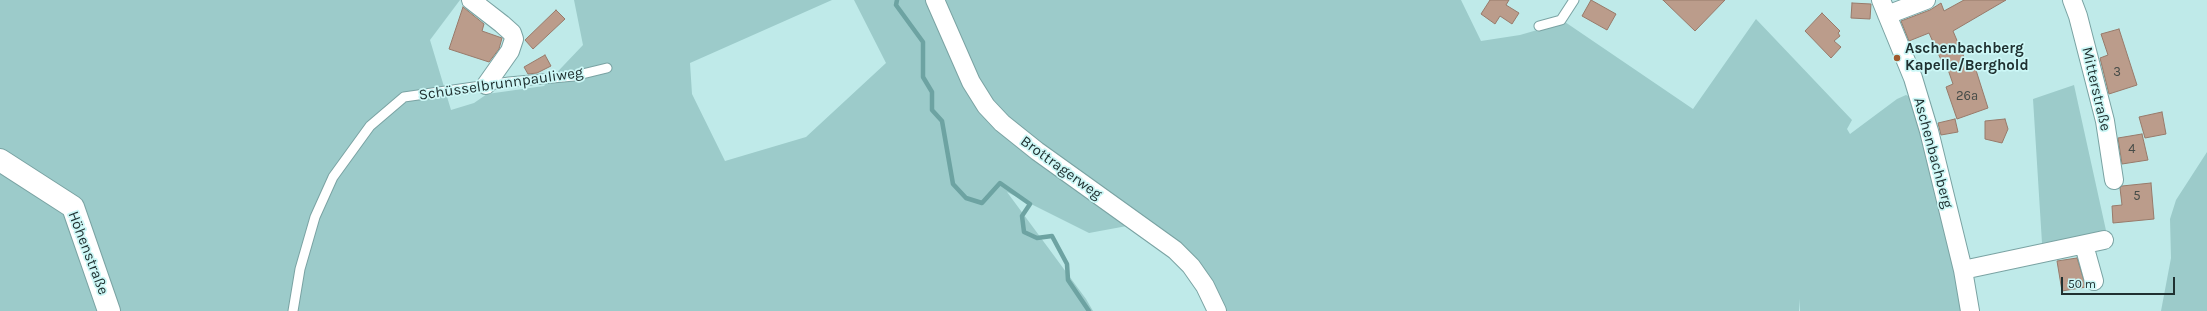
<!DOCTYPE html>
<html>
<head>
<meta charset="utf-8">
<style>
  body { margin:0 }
  #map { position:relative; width:2207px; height:311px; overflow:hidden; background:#bfeae9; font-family:Karla,sans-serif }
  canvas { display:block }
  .scale { position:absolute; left:2061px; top:277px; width:114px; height:18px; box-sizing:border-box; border:2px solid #203131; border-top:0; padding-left:5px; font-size:12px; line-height:14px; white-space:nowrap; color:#203131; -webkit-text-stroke:3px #ccf7f6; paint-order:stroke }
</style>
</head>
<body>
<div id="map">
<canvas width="2207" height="311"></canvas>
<div class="scale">50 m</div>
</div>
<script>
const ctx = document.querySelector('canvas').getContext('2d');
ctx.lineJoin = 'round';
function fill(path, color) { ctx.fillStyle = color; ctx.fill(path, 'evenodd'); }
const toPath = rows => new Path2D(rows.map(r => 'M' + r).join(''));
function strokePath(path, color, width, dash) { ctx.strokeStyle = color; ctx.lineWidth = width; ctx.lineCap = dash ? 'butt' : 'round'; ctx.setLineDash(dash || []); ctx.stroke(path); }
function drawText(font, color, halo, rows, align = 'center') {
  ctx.font = font + ' Karla,sans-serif'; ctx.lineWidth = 3.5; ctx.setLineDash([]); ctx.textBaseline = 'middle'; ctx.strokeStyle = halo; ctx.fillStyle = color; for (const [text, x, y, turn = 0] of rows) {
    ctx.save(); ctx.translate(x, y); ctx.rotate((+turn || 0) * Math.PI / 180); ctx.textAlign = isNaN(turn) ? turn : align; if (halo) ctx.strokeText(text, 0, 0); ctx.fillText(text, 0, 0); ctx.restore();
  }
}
const green = toPath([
  [0,0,460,0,430,40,451,110,474,103,487,94,544,86,583,45,574,0,832,0,690,63,692,94,725,161,806,137,886,63,854,0,1461,0,1481,41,1520,35,1565,22,1693,109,1756,19,1852,120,1847,129,1850,134,1897,99,1906,95,1916,100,1964,311,1800,311,1799,299,1799,311,1225,311,1143,223,1089,233,1007,192,1086,299,1093,311,0,311],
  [2074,85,2107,235,2042,243,2033,99],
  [2207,152,2207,311,2161,311,2171,258,2170,219,2176,200]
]);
const stream = toPath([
  [897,0,896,5,923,42,923,77,932,92,932,110,942,121,953,184,966,198,982,203,1000,183,1030,204,1022,216,1024,232,1037,238,1052,236,1067,264,1068,280,1089,311]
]);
const building = toPath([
  [1490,0,1509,0,1506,5,1519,13,1512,24,1500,16,1495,24,1481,14,1490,0],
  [1591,0,1616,14,1607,30,1582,16,1591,0],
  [1663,0,1725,0,1695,31,1663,0],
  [1964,0,2006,0,1953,31,1969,69,1975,67,1988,108,1957,119,1946,87,1953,84,1945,61,1942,62,1929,33,1909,41,1901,21,1930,10,1941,3,1944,11,1964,0],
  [1852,3,1871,4,1870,19,1851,18,1852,3],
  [463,7,484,24,482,31,502,38,499,49,489,62,449,49,463,7],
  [556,10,565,19,533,49,525,40,556,10],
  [1822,13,1840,31,1838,33,1840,36,1834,41,1841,47,1831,58,1805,31,1822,13],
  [2119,29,2137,85,2109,94,2100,58,2108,55,2101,34,2119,29],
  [545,55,551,66,537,73,528,74,524,67,545,55],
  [2162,112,2166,134,2145,138,2139,117,2162,112],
  [1955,119,1958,132,1941,135,1938,123,1955,119],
  [2005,119,2008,129,2002,143,1985,139,1985,121,2005,119],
  [2142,134,2148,160,2122,164,2118,138,2142,134],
  [2151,183,2154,219,2113,223,2112,206,2122,205,2120,188,2122,186,2151,183],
  [2077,258,2086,287,2062,291,2057,261,2077,258]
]);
const service = toPath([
  [1539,26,1561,20,1574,0],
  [293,311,300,269,315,217,333,177,370,126,404,97,509,82,574,76,607,68]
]);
const minor = toPath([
  [471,0,502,24,512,33,514,39,510,51,486,85],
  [935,0,971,82,986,106,1002,123,1037,151,1175,250,1191,266,1205,286,1217,311],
  [1881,0,1913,78,1929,131,1963,270,1970,311],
  [2072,0,2078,16,2105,121,2114,180],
  [1887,15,1926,0],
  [2084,245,2094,281],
  [1963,270,2104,240]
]);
const tertiary = toPath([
  [0,160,73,207,109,311]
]);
const markers = [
  [1897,58,4,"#a05b2f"]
];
const numberNames = [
  ["3",2117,72],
  ["26a",1967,96],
  ["4",2132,149],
  ["5",2137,196]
];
const poiNames = [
  ["Aschenbachberg",1905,49],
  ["Kapelle/Berghold",1905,66]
];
const streetNames = [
  ["Schüsselbrunnpauliweg",501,84,-8],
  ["Mitterstraße",2096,89,77],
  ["Aschenbachberg",1933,153,75],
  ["Brottragerweg",1061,168,36],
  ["Höhenstraße",88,253,69]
];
fill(green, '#9ccbca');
strokePath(stream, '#6da3a2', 4.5);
fill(building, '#bb9c8b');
strokePath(building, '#987a6a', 1);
strokePath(service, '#7aa3a3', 11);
strokePath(minor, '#7aa3a3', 20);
strokePath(tertiary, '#7aa3a3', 24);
strokePath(service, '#fff', 9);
strokePath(minor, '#fff', 18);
strokePath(tertiary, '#fff', 22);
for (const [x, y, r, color] of markers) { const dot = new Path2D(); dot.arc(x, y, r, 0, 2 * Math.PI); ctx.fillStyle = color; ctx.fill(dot); strokePath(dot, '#ccf7f6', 1.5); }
drawText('13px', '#474c48', null, numberNames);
drawText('bold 15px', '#203131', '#ccf7f6', poiNames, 'left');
drawText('15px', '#203131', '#ccf7f6', streetNames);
</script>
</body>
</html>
